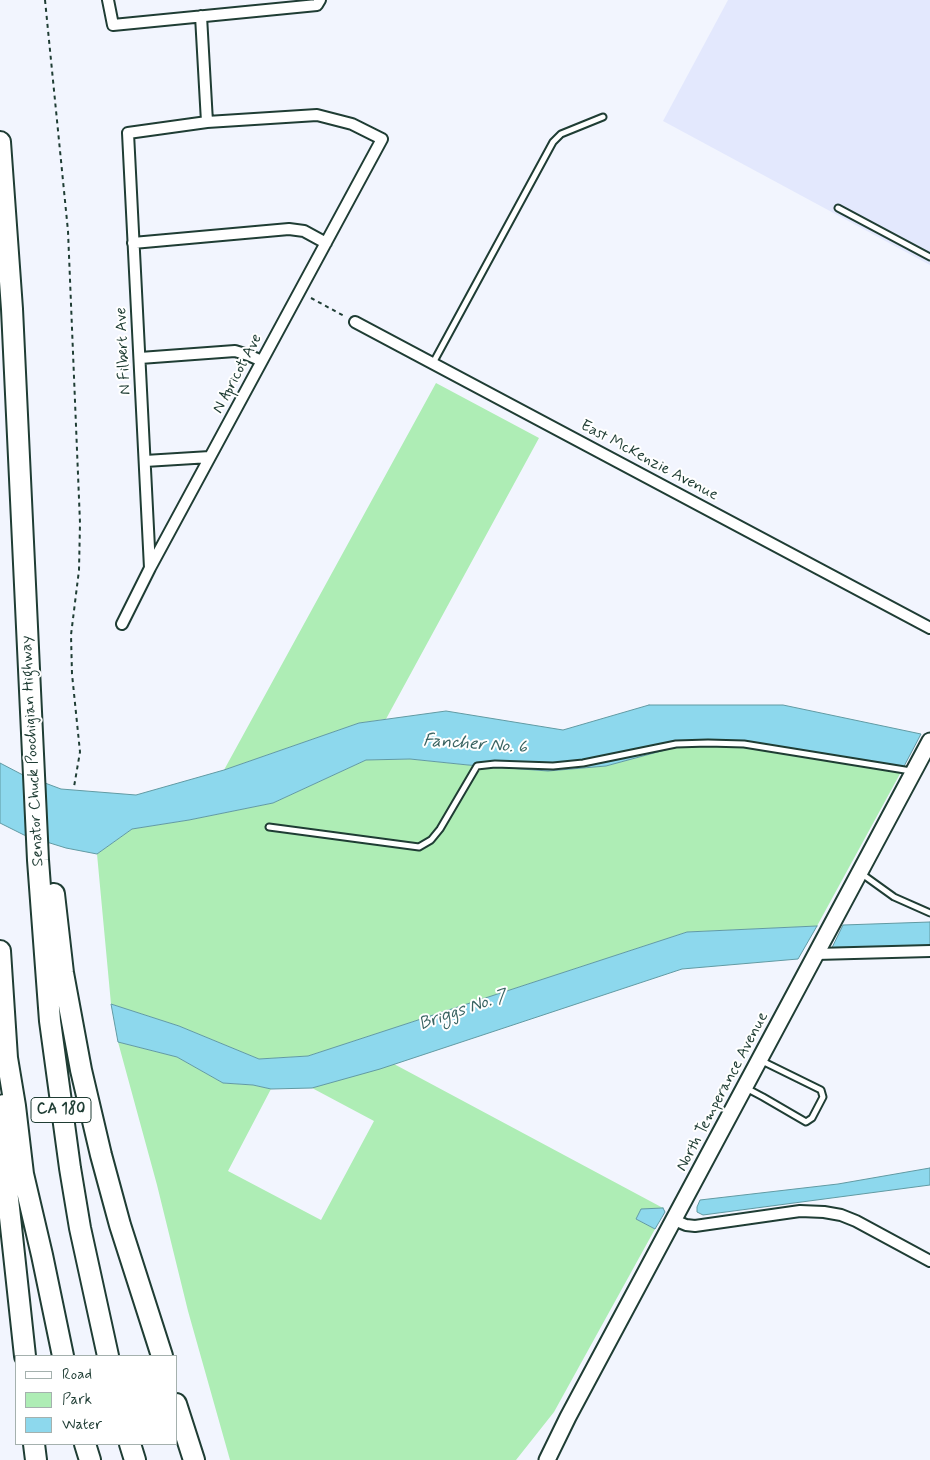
<!DOCTYPE html>
<html>
<head>
<meta charset="utf-8">
<style>
  body { margin:0 }
  #map { position:relative; width:930px; height:1460px; overflow:hidden; background:#f2f5fe; font-family:Mynerve,sans-serif }
  canvas { display:block }
  .legend { position:absolute; left:15px; top:1355px; width:162px; height:90px; box-sizing:border-box; background:#fff; border:1px solid #a5b1ae; margin:0; padding:6px 9px; list-style:none; font-size:15px; color:#1f3d34 }
  .legend li { display:flex; align-items:center; gap:10px; height:25px }
  .legend b { width:25px; border:1px solid #a5b1ae }
</style>
</head>
<body>
<div id="map">
<canvas width="930" height="1460"></canvas>
<ul class="legend">
<li><b style="height:6px;background:#fff"></b>Road</li>
<li><b style="height:14px;background:#aeedb5"></b>Park</li>
<li><b style="height:14px;background:#8dd8ed"></b>Water</li>
</ul>
</div>
<script>
const ctx = document.querySelector('canvas').getContext('2d');
ctx.lineJoin = 'round';
function fill(path, color) { ctx.fillStyle = color; ctx.fill(path, 'evenodd'); }
const toPath = rows => new Path2D(rows.map(r => 'M' + r).join(''));
function strokePath(path, color, width, dash) { ctx.strokeStyle = color; ctx.lineWidth = width; ctx.lineCap = dash ? 'butt' : 'round'; ctx.setLineDash(dash || []); ctx.stroke(path); }
function drawText(font, color, halo, rows, align = 'center') {
  ctx.font = font + ' Mynerve,sans-serif'; ctx.lineWidth = 4; ctx.setLineDash([]); ctx.textBaseline = 'middle'; ctx.strokeStyle = halo; ctx.fillStyle = color; for (const [text, x, y, turn = 0] of rows) {
    ctx.save(); ctx.translate(x, y); ctx.rotate((+turn || 0) * Math.PI / 180); ctx.textAlign = isNaN(turn) ? turn : align; if (halo) ctx.strokeText(text, 0, 0); ctx.fillText(text, 0, 0); ctx.restore();
  }
}
const built = toPath([
  [728,0,930,0,930,265,663,121]
]);
const green = toPath([
  [436,383,539,438,386,719,359,723,224,770],
  [746,746,901,772,817,926,687,932,308,1056,259,1059,179,1026,111,1004,97,854,132,829,189,820,273,803,366,760,410,759,468,765,548,771,606,766,676,747],
  [118,1042,177,1057,223,1083,253,1085,271,1089,228,1171,321,1220,374,1121,312,1088,394,1064,663,1208,641,1210,636,1219,655,1229,554,1412,516,1460,230,1460,188,1311,157,1185]
]);
const water = toPath([
  [649,705,783,705,921,734,901,772,746,746,676,747,606,766,548,771,468,765,410,759,366,760,273,803,189,820,132,829,97,854,66,848,24,835,0,823,0,763,21,774,61,789,136,795,224,770,359,723,446,711,563,730,649,705],
  [930,922,930,952,828,956,843,925,930,922],
  [817,926,798,959,682,969,380,1069,312,1088,271,1089,253,1085,223,1083,177,1057,118,1042,111,1004,179,1026,259,1059,308,1056,687,932,817,926],
  [930,1168,930,1185,703,1215,697,1212,697,1207,700,1200,838,1184,930,1168],
  [663,1208,665,1212,655,1229,636,1219,641,1209,663,1208]
]);
const path = toPath([
  [45,0,68,231,80,523,79,570,71,635,72,674,80,752,74,787],
  [311,298,346,317]
]);
const lane = toPath([
  [838,208,930,257],
  [433,363,553,142,561,134,603,117],
  [269,827,419,847,431,840,440,829,477,766,495,764,553,766,583,763,676,744,708,743,744,744,911,771],
  [862,874,894,897,930,913],
  [746,1088,763,1097,806,1122,812,1118,823,1097,821,1090,762,1061]
]);
const street = toPath([
  [108,0,113,25,317,5,320,0],
  [201,16,207,122],
  [133,243,289,229,304,231,326,243],
  [355,322,930,628],
  [140,358,235,351,248,355,262,361],
  [145,461,210,457],
  [122,624,150,568,382,139,352,124,317,115,207,122,128,133,150,568],
  [816,954,930,951],
  [674,1220,686,1225,695,1226,800,1211,824,1212,841,1215,856,1221,930,1261]
]);
const secondary = toPath([
  [547,1460,568,1417,930,741]
]);
const highway = toPath([
  [0,142,12,309,38,860,50,1021,70,1168,80,1228,108,1356],
  [54,894,63,973,81,1070,101,1155,120,1225,162,1356],
  [0,951,7,1058,15,1106,23,1174,42,1255,63,1356],
  [4,1105,5,1171,25,1356],
  [176,1404,194,1460],
  [34,1444,36,1460],
  [85,1444,90,1460],
  [130,1444,135,1460]
]);
const shields = [
  [61,1110,60]
];
const shieldNames = [
  ["CA 180",61,1110]
];
const streetNames = [
  ["N Filbert Ave",124,351,-93],
  ["N Apricot Ave",238,374,-62],
  ["East McKenzie Avenue",649,461,28],
  ["Senator Chuck Poochigian Highway",33,751,-93],
  ["North Temperance Avenue",723,1092,-62]
];
const waterNames = [
  ["Fancher No. 6",475,745,4],
  ["Briggs No. 7",463,1011,-19]
];
fill(built, '#e3e8fd');
fill(green, '#aeedb5');
fill(water, '#8dd8ed');
strokePath(water, '#619aa3', 1);
strokePath(lane, '#1f3d34', 9);
strokePath(street, '#1f3d34', 14);
strokePath(secondary, '#1f3d34', 19);
strokePath(highway, '#1f3d34', 24);
strokePath(path, '#1f3d34', 2, [4, 4]);
strokePath(lane, '#fff', 5);
strokePath(street, '#fff', 10);
strokePath(secondary, '#fff', 15);
strokePath(highway, '#fff', 20);
for (const [x, y, w] of shields) { const box = new Path2D(); box.roundRect(x - w / 2, y - 12.5, w, 25, 4); ctx.fillStyle = '#fff'; ctx.fill(box); strokePath(box, '#1f3d34', 1); }
drawText('bold 15px', '#1f3d34', null, shieldNames);
drawText('16px', '#1f3d34', '#fff', streetNames);
drawText('italic 18px', '#3a6462', '#fff', waterNames);
</script>
</body>
</html>
